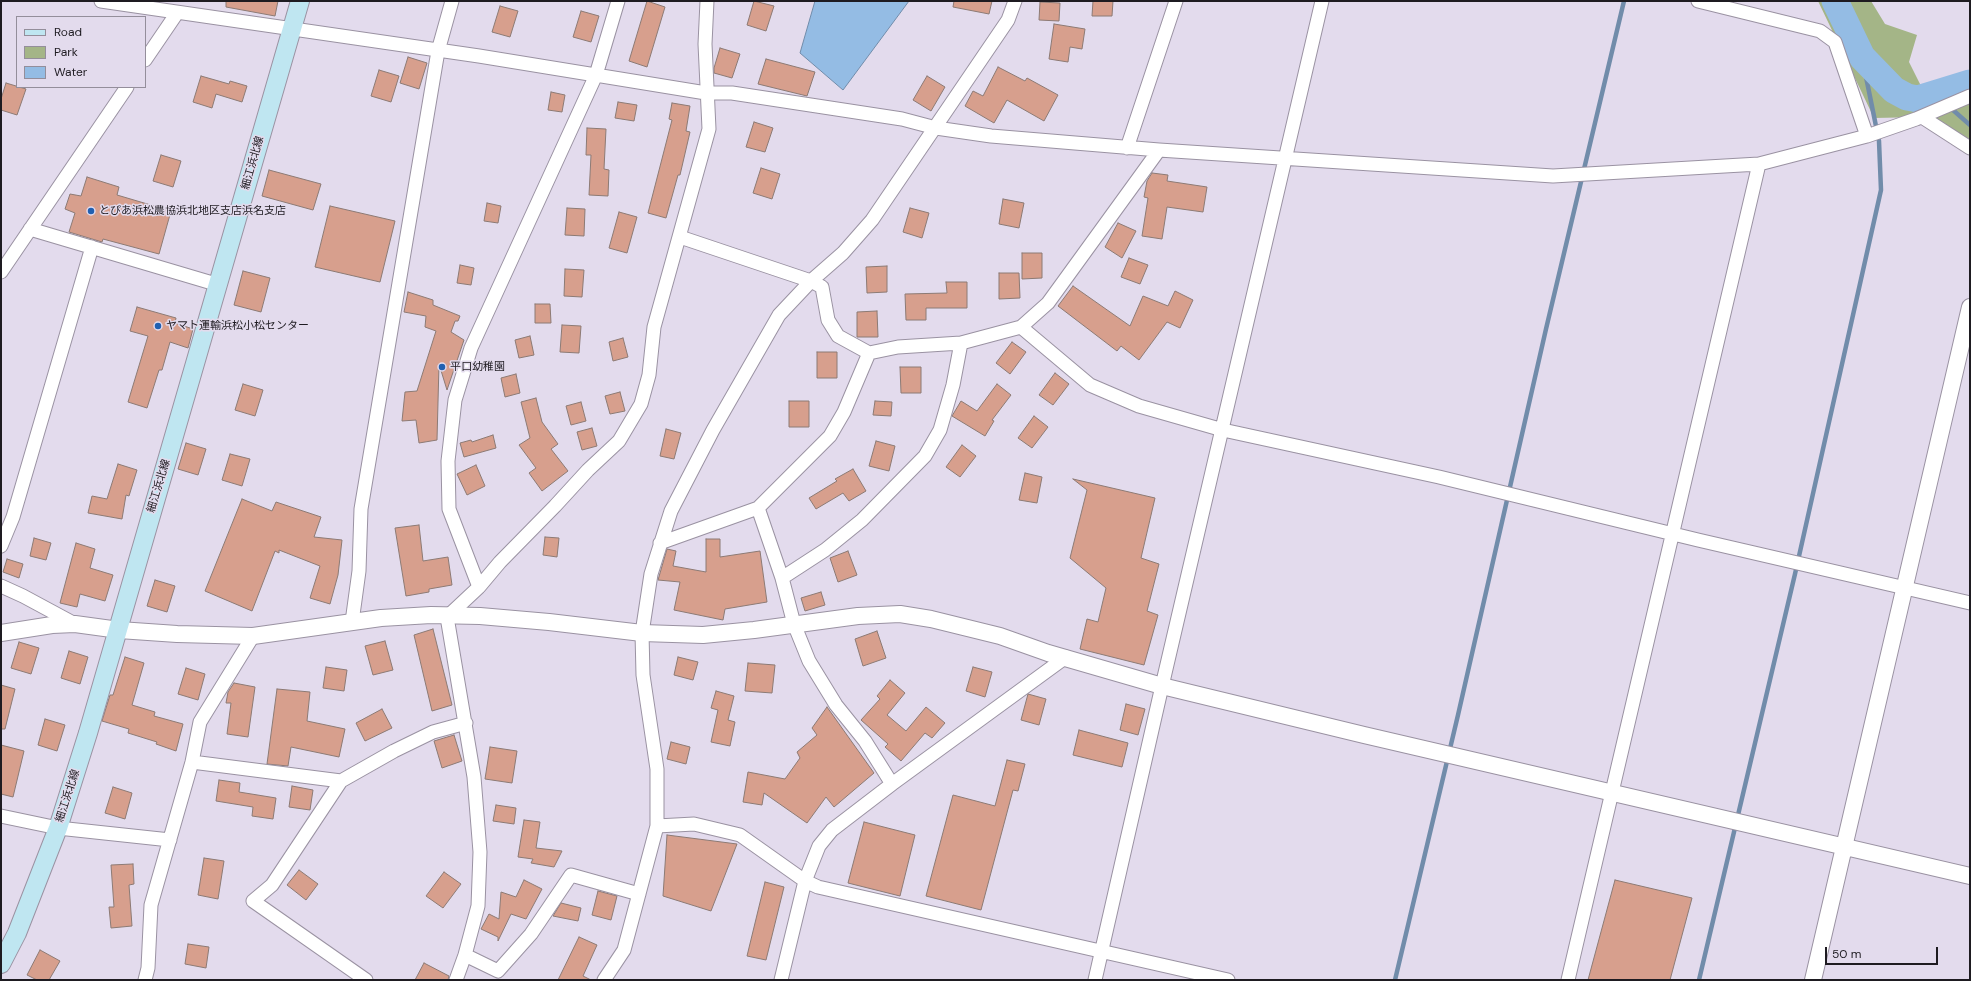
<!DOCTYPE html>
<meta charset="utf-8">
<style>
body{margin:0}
#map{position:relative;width:1971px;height:981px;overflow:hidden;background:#e3dbed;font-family:"DM Sans",sans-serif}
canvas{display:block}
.frame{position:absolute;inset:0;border:2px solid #1e1b21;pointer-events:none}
.legend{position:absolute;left:16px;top:16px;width:130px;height:72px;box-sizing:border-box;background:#e3dbed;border:1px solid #948e9b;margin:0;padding:5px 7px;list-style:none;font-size:12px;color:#1e1b21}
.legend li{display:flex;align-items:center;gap:8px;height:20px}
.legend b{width:20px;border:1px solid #948e9b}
.scale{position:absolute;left:1825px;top:947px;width:113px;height:18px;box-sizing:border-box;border:2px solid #1e1b21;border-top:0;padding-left:5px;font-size:12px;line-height:14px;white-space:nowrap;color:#1e1b21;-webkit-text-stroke:3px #e3dbed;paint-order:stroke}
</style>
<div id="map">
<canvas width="1971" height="981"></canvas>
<div class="frame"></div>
<ul class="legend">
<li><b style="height:5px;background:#bfe6f1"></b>Road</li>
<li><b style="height:11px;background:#a4b587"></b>Park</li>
<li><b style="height:11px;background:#94bce4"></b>Water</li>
</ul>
<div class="scale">50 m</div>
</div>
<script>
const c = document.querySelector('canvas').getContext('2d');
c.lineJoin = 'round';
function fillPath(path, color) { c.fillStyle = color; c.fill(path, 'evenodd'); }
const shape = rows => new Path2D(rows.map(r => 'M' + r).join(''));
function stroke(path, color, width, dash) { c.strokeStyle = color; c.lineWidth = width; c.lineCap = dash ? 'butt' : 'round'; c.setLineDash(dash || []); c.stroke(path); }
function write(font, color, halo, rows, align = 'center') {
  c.font = font + ' "DM Sans","Noto Sans JP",sans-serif'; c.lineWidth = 3; c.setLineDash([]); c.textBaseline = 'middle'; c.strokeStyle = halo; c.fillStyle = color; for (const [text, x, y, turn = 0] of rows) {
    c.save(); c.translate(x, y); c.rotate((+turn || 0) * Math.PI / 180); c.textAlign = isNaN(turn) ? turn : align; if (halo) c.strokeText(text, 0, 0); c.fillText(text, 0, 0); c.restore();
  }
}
fillPath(shape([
 [1818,1,1871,1,1885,24,1917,35,1909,62,1923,90,1970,89,1970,145,1922,117,1874,118]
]), '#a4b587');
const water = shape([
 [815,1,909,1,843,90,800,53,815,1]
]);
fillPath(water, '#94bce4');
stroke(water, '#718caa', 1);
stroke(shape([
 [1936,95,1970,125],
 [1395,980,1458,715,1546,329,1624,1],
 [1699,980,1795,574,1881,190,1879,141,1862,57]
]), '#718caa', 4.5);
stroke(shape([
 [1835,1,1862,57,1894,90,1907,97,1918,99,1970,83]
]), '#94bce4', 27);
const building = shape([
 [226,1,278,1,275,16,226,7,226,1],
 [647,1,665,7,647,67,629,61,647,1],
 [754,1,774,6,766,31,747,25,754,1],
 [954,1,992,1,989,14,953,7,954,1],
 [1093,1,1113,1,1112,16,1092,16,1093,1],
 [1040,2,1060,3,1059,21,1039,20,1040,2],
 [500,6,518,11,510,37,492,32,500,6],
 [581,11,599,16,591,42,573,37,581,11],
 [1054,24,1085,29,1082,49,1070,47,1068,62,1049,59,1054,24],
 [720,48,740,54,732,78,714,73,714,68,720,48],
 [408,57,427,63,419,89,400,83,408,57],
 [766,59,815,72,807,96,758,84,766,59],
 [998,67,1025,81,1027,78,1058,95,1044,121,1007,100,994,123,965,106,973,91,983,96,998,67],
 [379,70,399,76,391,102,371,96,379,70],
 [201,76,229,84,230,81,247,86,242,102,216,94,212,108,193,102,201,76],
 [927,76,945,87,931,111,913,100,927,76],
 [6,83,26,89,17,115,1,110,1,99,6,83],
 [551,92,565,95,562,112,548,110,551,92],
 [618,102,637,105,634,121,615,118,618,102],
 [672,103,690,106,686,131,690,132,680,175,678,175,666,218,648,213,672,120,669,119,672,103],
 [754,122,773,128,765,152,746,147,754,122],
 [587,128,606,129,604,169,609,170,608,196,589,195,591,155,586,155,587,128],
 [161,155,181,161,173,187,153,181,161,155],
 [761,168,780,174,772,199,753,193,761,168],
 [269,170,321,184,313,210,262,196,269,170],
 [1152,173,1168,175,1167,181,1207,187,1203,212,1167,207,1162,239,1142,236,1148,198,1144,197,1147,181,1152,173],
 [87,177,119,187,117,195,171,211,159,254,103,239,102,242,69,232,75,213,65,209,70,194,81,196,87,177],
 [1003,199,1024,203,1019,228,999,224,1003,199],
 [487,203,501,206,498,223,484,221,487,203],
 [330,206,395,221,380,282,315,267,330,206],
 [567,208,585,209,584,236,565,235,567,208],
 [910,208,929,213,922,238,903,232,910,208],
 [619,212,637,217,627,253,609,248,619,212],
 [1118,223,1136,231,1122,258,1105,247,1118,223],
 [1022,253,1042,253,1042,278,1022,279,1022,253],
 [1129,258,1148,265,1140,284,1121,277,1129,258],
 [460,265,474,268,471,285,457,283,460,265],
 [887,266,887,292,867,293,866,267,887,266],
 [565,269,584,270,582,297,564,296,565,269],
 [243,271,270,278,261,312,234,305,243,271],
 [999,273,1019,273,1020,298,999,299,999,273],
 [946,282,967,282,967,308,926,308,926,320,906,320,905,294,947,293,946,282],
 [1073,286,1130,326,1143,296,1168,306,1175,291,1193,300,1180,328,1167,322,1139,360,1121,346,1117,351,1058,306,1073,286],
 [408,292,433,300,433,305,460,316,458,321,455,321,451,332,464,340,447,390,439,364,437,440,419,443,416,420,402,421,405,392,417,391,436,331,425,327,426,316,404,312,408,292],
 [535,304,550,304,551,323,535,323,535,304],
 [137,307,176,318,175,323,193,329,188,348,170,342,162,370,159,370,147,408,128,402,148,336,130,331,137,307],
 [877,311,878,337,857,337,857,312,877,311],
 [562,325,581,326,579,353,560,352,562,325],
 [530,336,534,355,519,358,515,340,530,336],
 [623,338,628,357,613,361,609,342,623,338],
 [1012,342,1026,352,1010,374,996,363,1012,342],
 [817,352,837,352,837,378,817,378,817,352],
 [900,367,921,367,921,393,901,393,900,367],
 [1055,373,1069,384,1053,405,1039,395,1055,373],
 [516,374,520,393,505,397,501,378,516,374],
 [243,384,263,390,255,416,235,410,243,384],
 [997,384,1011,395,992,420,994,421,985,436,952,416,961,401,977,411,997,384],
 [620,392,625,411,610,414,605,396,620,392],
 [536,398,542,422,558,444,551,449,568,471,542,491,529,473,536,468,519,445,530,438,521,402,536,398],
 [789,401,809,401,809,427,789,427,789,401],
 [875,401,892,402,891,416,873,415,875,401],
 [581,402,586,421,571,425,566,406,581,402],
 [1034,416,1048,427,1032,448,1018,438,1034,416],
 [592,428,597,446,582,450,577,432,592,428],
 [666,429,681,433,674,459,660,456,666,429],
 [493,435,496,448,464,457,460,443,471,440,472,442,493,435],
 [876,441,895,446,889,471,869,466,876,441],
 [186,443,206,449,198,475,178,469,186,443],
 [962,445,976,456,960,477,946,467,962,445],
 [230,454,250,459,242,486,222,480,230,454],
 [118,464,137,470,129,496,126,495,122,519,88,513,92,496,107,499,118,464],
 [476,465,485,486,467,495,457,474,476,465],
 [853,469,866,491,849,501,843,493,816,509,809,498,837,481,835,479,853,469],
 [1025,473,1042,477,1037,503,1019,500,1025,473],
 [1073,479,1155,498,1141,558,1159,564,1147,611,1158,615,1144,665,1080,649,1087,619,1098,622,1106,588,1070,558,1087,490,1073,479],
 [242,499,272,511,276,502,321,517,314,537,342,540,338,575,330,604,310,598,320,566,279,550,279,553,275,551,252,611,205,591,242,499],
 [419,525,423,561,448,557,452,585,429,589,429,592,406,596,395,528,419,525],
 [545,537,559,538,557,557,543,555,545,537],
 [34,538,51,543,46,560,30,556,34,538],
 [706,539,720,539,720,557,760,551,767,602,725,609,723,620,674,610,680,582,658,580,667,549,676,551,673,566,706,572,706,539],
 [76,543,95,549,90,568,113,575,105,601,80,594,77,607,60,603,76,543],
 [848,551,857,575,838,582,830,558,848,551],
 [7,559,23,564,19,578,3,572,7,559],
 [155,580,175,586,167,612,147,606,155,580],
 [821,592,825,605,805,611,801,598,821,592],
 [433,629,452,705,432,711,414,635,433,629],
 [877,631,886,658,863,666,855,639,877,631],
 [385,641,393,670,373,675,365,646,385,641],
 [19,642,39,648,31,674,11,668,19,642],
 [69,651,88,657,80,684,61,678,69,651],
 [125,657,144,663,132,705,155,712,154,716,183,724,176,751,156,744,157,742,128,733,129,729,102,721,110,695,113,695,125,657],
 [678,657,698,662,693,680,674,675,678,657],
 [748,663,775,665,772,693,745,691,748,663],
 [326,667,347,670,344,691,323,688,326,667],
 [973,667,992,672,985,697,966,691,973,667],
 [186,668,205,674,198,700,178,694,186,668],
 [890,680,905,693,887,715,906,731,926,707,945,723,932,738,925,733,901,761,885,747,888,744,861,720,880,699,877,696,890,680],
 [234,683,255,687,248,737,227,734,231,703,226,703,228,692,234,683],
 [1,685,15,689,5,729,1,729,1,685],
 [277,689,310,692,307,721,345,729,339,757,291,747,288,766,267,764,277,689],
 [716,691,734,696,728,720,735,722,730,746,711,742,718,710,711,708,716,691],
 [1028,694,1046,699,1039,725,1021,720,1028,694],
 [1126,704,1145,709,1138,735,1120,730,1126,704],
 [827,707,874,773,834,807,826,797,807,823,764,793,762,805,743,802,748,772,785,779,800,758,797,752,817,735,812,728,827,707],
 [382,709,392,728,365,741,356,723,382,709],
 [45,719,65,725,57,751,38,745,45,719],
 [1079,730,1128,743,1122,767,1073,755,1079,730],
 [454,735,462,761,442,768,434,741,454,735],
 [671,742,690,747,686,764,667,759,671,742],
 [1,745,24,751,13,797,1,794,1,745],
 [490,747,517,751,512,783,485,779,490,747],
 [1007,760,1025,764,1018,791,1013,790,981,910,926,896,953,795,995,806,1007,760],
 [219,780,240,783,239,792,276,798,273,819,252,816,253,807,216,801,219,780],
 [292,786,313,790,310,810,289,807,292,786],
 [113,787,132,793,125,819,105,813,113,787],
 [496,805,516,808,514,824,493,821,496,805],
 [524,820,540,822,536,848,562,851,554,867,531,863,533,859,518,857,524,820],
 [864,822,915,835,900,896,848,883,864,822],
 [667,835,737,844,711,911,663,896,667,835],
 [204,858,224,861,218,899,198,895,204,858],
 [133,864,134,884,129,885,132,926,111,928,109,907,114,907,111,865,133,864],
 [299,870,318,884,306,900,287,885,299,870],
 [444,872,461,884,443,908,426,896,444,872],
 [524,880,542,889,526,919,511,914,498,941,498,937,481,929,489,914,499,919,501,892,516,897,524,880],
 [1615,880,1692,898,1670,980,1588,980,1615,880],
 [765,882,784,887,766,960,747,956,765,882],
 [598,891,617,896,611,920,592,915,598,891],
 [561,903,581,908,578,921,553,916,561,903],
 [579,937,597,945,583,976,591,980,558,980,579,937],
 [188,944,209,947,206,968,185,964,188,944],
 [40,950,60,961,49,980,37,980,27,975,40,950],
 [424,963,449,976,448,980,415,980,424,963]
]);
fillPath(building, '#d79f8d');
stroke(building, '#8c7a74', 1);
const minor = shape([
 [101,1,479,56,706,93,732,93,902,119,936,128,991,136,1159,150,1553,176,1759,164,1867,136,1916,119,1970,96],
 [1698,1,1820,31,1835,42,1867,136],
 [145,60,177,13],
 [1922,117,1970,148],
 [1127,148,1176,1],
 [30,229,219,285],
 [680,237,811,281,822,287,828,320,838,336,869,353,898,347,961,343,1021,327,1048,303,1159,150],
 [1,272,127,87],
 [1021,327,1090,385,1139,406,1223,430,1439,477,1698,540,1970,603],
 [758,508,782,578,794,624,809,661,836,705,865,741,892,784],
 [660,543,758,508,830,436,844,412,869,353],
 [1,546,13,517,92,247],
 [782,578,825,550,862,520,925,456,940,430,953,385,961,343],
 [1,586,23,596,75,624],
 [479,587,449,509,448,461,455,400,471,348,596,75,618,1],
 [352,622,359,571,361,509,438,51,452,1],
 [192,762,341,781],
 [1,816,58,828,170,840],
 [657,826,694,824,740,835,805,881,818,887,1228,980],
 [465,955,498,971,531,934,571,875,639,894],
 [145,980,148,968,151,905,192,762,200,722,253,636],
 [366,980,253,901,272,885,341,781,394,751,433,732,466,723],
 [456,980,465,955,478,906,480,852,474,777,447,617,479,587,500,562,555,506,588,470,619,441,641,404,649,375,654,327,709,129,705,44,707,1],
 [604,980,624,950,657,826,657,769,643,675,642,633,651,574,671,511,713,430,779,315,811,281,843,253,872,220,1008,20,1015,1],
 [781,980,805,881,819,846,832,830,892,784,1066,657],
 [1095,980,1162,686,1322,1],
 [1568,980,1759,164]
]);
const tertiary = shape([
 [1,633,52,625,75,624,119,630,177,634,253,636,381,618,431,615,480,616,549,622,642,633,703,635,754,630,858,616,900,614,931,619,1000,636,1048,653,1162,686,1364,735,1970,876],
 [1813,980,1970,307]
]);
const secondary = shape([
 [1,964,17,933,58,828,88,733,300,1]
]);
stroke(minor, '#9a92a2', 15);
stroke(tertiary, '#9a92a2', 18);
stroke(secondary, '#9a92a2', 20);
stroke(minor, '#fff', 13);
stroke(tertiary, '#fff', 16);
stroke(secondary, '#bfe6f1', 18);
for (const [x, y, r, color] of [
 [91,211,4,"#2160b1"],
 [158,326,4,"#2160b1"],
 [442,367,4,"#2160b1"]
]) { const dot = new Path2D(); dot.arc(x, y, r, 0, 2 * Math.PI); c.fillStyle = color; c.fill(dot); stroke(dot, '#e3dbed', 1.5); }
write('11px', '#1e1b21', '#e3dbed', [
 ["細江浜北線",253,163,-74],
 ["細江浜北線",159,486,-73],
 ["細江浜北線",68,796,-72]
]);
write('11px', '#1e1b21', '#e3dbed', [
 ["とぴあ浜松農協浜北地区支店浜名支店",99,211],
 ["ヤマト運輸浜松小松センター",166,326],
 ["平口幼稚園",450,367]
], 'left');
</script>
